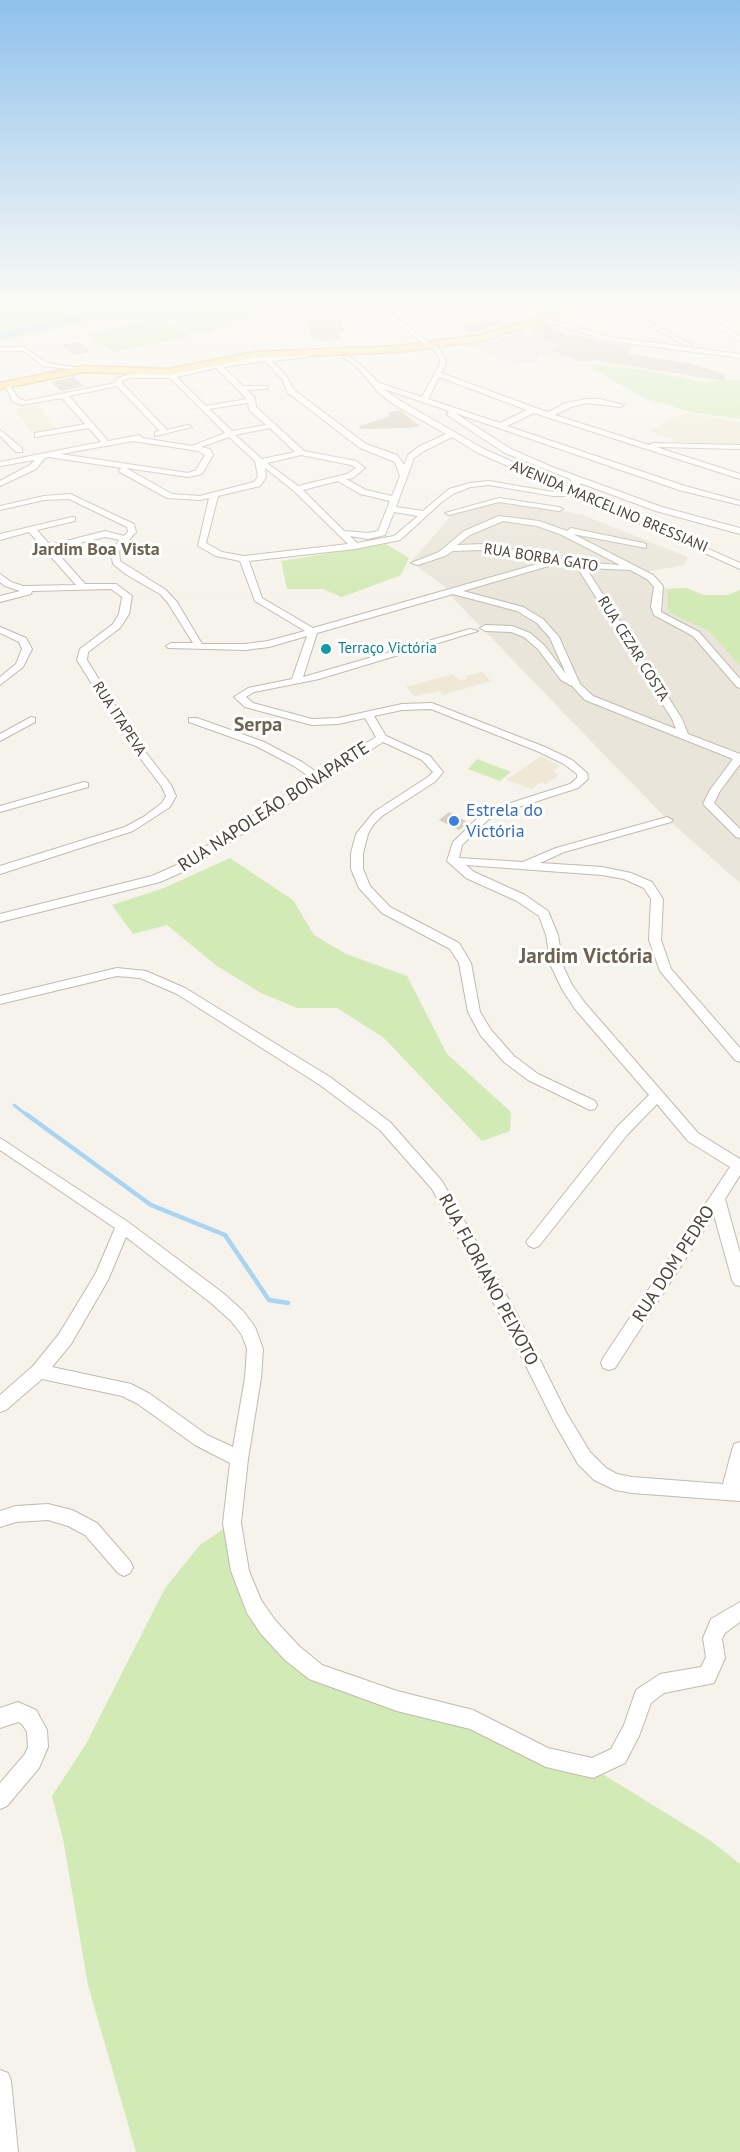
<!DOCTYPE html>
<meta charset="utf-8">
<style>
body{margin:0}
canvas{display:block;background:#f6f3ec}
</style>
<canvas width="740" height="2152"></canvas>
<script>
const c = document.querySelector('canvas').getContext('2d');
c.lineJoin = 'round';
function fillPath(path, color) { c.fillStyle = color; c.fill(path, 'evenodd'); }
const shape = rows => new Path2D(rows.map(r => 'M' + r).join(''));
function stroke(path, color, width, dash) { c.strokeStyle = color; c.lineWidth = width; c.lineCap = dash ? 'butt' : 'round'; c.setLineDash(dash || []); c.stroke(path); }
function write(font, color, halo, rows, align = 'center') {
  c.font = font + ' "PT Sans",sans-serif'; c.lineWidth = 6; c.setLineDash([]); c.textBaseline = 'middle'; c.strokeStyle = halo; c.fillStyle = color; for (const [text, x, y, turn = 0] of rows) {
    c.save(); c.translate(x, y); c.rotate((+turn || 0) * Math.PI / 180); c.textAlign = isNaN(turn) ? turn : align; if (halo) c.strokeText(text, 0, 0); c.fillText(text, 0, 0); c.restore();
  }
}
fillPath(shape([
 [496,501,518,502,583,515,688,557,684,565,646,572,667,589,686,588,704,595,728,595,740,590,740,883,664,816,615,766,450,595,452,592,411,562,452,514]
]), '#eae5da');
fillPath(shape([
 [38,405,55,429,31,433,15,409],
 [685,413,740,422,740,445,680,442,648,431],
 [482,672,491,681,443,695,440,691,414,696,406,687,453,674,460,681,467,679,465,676],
 [541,756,560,766,553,771,559,775,546,784,541,782,531,789,506,780]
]), '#efe8d6');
fillPath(shape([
 [0,301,289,301,235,319,210,333,192,331,173,318,163,316,91,321,0,342],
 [478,301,587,301,555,313,533,313,544,309,538,307,495,307],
 [162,318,190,336,114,352,88,334],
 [597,365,647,370,700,382,740,380,740,419,691,412,644,398,588,366],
 [386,544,409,558,401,575,342,597,323,589,287,589,281,561],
 [686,588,704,595,728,595,740,590,740,666,709,631,668,612,667,589],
 [477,759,511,772,500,781,468,769],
 [230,858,293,900,314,935,346,954,407,976,447,1054,511,1112,510,1131,482,1141,384,1038,337,1008,297,1008,261,993,217,966,167,925,133,934,112,905,164,888],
 [232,1523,254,1606,316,1671,593,1768,711,1841,740,1864,740,2152,136,2152,88,1985,63,1839,52,1796,86,1744,165,1588,200,1545]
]), '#d2eab5');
fillPath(shape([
 [522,331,528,337,535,335,563,347,553,352,568,358,556,359,539,354,538,362,511,363,465,344,498,340]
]), '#e5e3e0');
stroke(shape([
 [14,1105,28,1116]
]), '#a9d4f2', 3);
stroke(shape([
 [26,1114,151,1205,225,1235,269,1300,288,1303]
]), '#a9d4f2', 4.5);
fillPath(shape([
 [211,301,265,301,260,304,199,308,148,317,84,319,0,339,0,333,84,313,148,311,211,301]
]), '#a9d4f2');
fillPath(shape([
 [340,319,345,333,339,333,341,340,320,341,320,339,313,339,306,320],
 [498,319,499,324,472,334,460,327],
 [545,323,570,337,577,335,608,343,632,346,629,354,687,363,726,374,724,381,592,360,592,362,573,361,574,359,553,351,562,347,531,333,534,327],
 [79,342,91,351,76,355,61,345],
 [73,377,84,386,61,391,51,382],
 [400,410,420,426,407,428,360,429,359,426,391,416,387,413],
 [449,812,469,823,459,830,439,820]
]), '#d8cfc1');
const minor = shape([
 [367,301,374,301,432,345,427,346,367,301],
 [626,301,633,301,627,306,631,312,692,345,687,346,627,314,621,306,626,301],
 [705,301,714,301,699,308,700,312,740,336,740,341,695,314,694,306,705,301],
 [549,319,610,337,740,354,740,358,609,341,547,322,549,319],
 [435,345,445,357,446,364,441,373,536,408,548,412,566,403,587,399,600,399,624,405,620,407,587,403,571,407,555,415,649,445,653,443,740,445,740,449,656,447,740,474,740,479,534,413,507,426,685,486,740,501,740,505,679,490,455,413,511,449,552,467,662,507,740,528,740,534,656,511,580,483,584,493,740,563,740,569,579,496,553,496,489,485,471,487,455,493,443,501,400,540,355,549,249,561,262,598,313,628,548,561,484,550,453,551,445,556,418,565,411,563,439,552,464,531,499,516,539,521,567,531,571,528,643,543,646,544,646,548,573,534,653,575,663,586,661,612,699,632,740,679,740,688,737,687,693,636,654,615,651,607,654,587,647,579,630,570,586,568,682,719,688,734,740,754,740,764,720,791,714,803,740,829,740,838,736,837,703,804,710,790,733,759,585,700,572,686,561,680,538,649,524,637,511,632,485,631,480,628,485,625,512,626,530,633,544,645,566,674,550,638,537,623,517,611,453,594,317,633,303,677,470,629,478,631,319,679,254,692,246,697,253,703,312,719,338,718,402,704,432,703,545,747,572,760,587,773,588,779,578,788,503,812,489,819,462,845,459,858,523,862,556,848,667,817,673,820,671,822,564,852,540,863,602,867,631,873,652,882,663,899,661,940,671,969,740,1048,740,1062,735,1060,660,971,649,940,651,899,644,888,624,879,602,875,466,865,474,872,525,895,548,911,558,935,563,966,572,985,585,1003,698,1133,740,1159,740,1175,725,1199,740,1253,740,1286,735,1285,732,1280,714,1215,615,1368,609,1370,603,1368,601,1363,603,1358,730,1167,688,1141,657,1104,627,1135,539,1246,534,1248,529,1246,526,1242,617,1127,649,1095,575,1009,562,989,551,966,546,935,539,916,517,901,466,878,447,861,453,842,481,815,495,808,570,784,577,778,577,774,564,764,537,751,431,709,402,710,374,716,386,736,430,756,443,772,436,781,382,816,373,825,368,834,363,853,363,869,370,886,390,907,459,943,471,963,480,1012,491,1030,514,1056,538,1074,595,1101,597,1105,595,1109,590,1110,528,1080,504,1062,481,1036,468,1012,459,963,450,949,382,913,359,888,351,869,351,853,356,834,374,812,428,777,433,772,422,760,383,742,187,870,160,882,0,922,0,914,152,876,179,864,311,778,294,766,256,746,189,722,189,718,197,718,264,742,302,762,318,773,376,737,365,718,338,724,312,725,245,707,234,697,248,688,292,679,307,636,269,647,245,650,168,648,166,646,171,643,193,643,168,603,160,594,127,575,113,564,111,551,120,540,105,537,54,549,85,584,116,584,132,596,129,614,120,628,88,652,87,660,137,741,171,785,176,796,170,807,133,831,0,874,0,866,125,827,145,816,162,803,166,796,162,787,128,742,77,660,80,649,113,624,119,614,122,597,111,589,32,591,31,594,0,602,0,596,20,591,5,586,0,582,0,574,11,582,23,586,76,585,29,532,0,540,0,534,72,517,75,517,75,521,37,530,50,545,105,531,124,536,128,532,127,527,69,499,44,500,0,510,0,506,44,496,70,494,134,524,136,532,119,551,120,561,166,590,177,602,202,644,245,644,268,641,305,631,255,601,240,561,216,556,198,546,209,498,200,500,167,498,120,472,119,470,122,468,48,457,45,458,36,469,0,486,0,481,30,465,35,460,0,466,0,462,101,442,89,428,35,437,35,433,85,424,62,398,22,405,13,402,4,383,8,383,19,399,25,401,115,383,117,378,131,374,172,374,239,359,306,354,308,357,272,361,287,377,294,390,366,444,397,455,404,465,408,455,418,447,446,434,393,404,378,392,356,366,343,357,348,356,360,364,379,383,422,397,440,364,439,357,432,347,435,345],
 [265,361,282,379,288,393,360,448,395,462,400,476,392,496,366,490,346,479,353,478,365,468,356,461,304,451,256,407,255,398,247,390,266,389,268,388,268,386,243,386,223,367,265,361],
 [216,368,247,399,206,406,177,377,216,368],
 [439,377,527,410,500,423,428,399,439,377],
 [131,378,170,378,225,433,192,446,142,438,139,435,108,441,69,396,117,386,160,431,155,432,155,436,192,427,188,425,167,430,123,384,122,380,131,378],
 [384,389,449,411,447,415,505,453,570,479,574,489,484,449,399,400,384,389],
 [248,403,249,410,266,425,232,431,209,409,248,403],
 [270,428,295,452,262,459,235,435,270,428],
 [229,437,255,461,258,477,254,482,200,496,172,494,126,468,188,477,202,474,213,455,210,449,201,447,229,437],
 [452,437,478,453,568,492,553,492,489,481,470,483,449,489,423,511,396,507,414,458,424,451,452,437],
 [133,441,198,451,205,455,196,470,188,473,61,454,133,441],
 [301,455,351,465,356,468,347,474,298,486,267,463,301,455],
 [265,468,294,491,348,544,244,556,222,552,206,543,218,496,260,486,266,477,265,468],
 [338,481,360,494,390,501,378,531,368,533,344,531,303,490,338,481],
 [394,512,418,516,394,536,357,543,350,536,368,539,385,535,394,512],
 [503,521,537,526,562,535,620,565,580,562,484,544,457,545,470,535,503,521],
 [559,563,577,567,672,719,676,729,593,696,580,684,559,637,543,619,523,607,463,591,559,563],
 [0,347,23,347,47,363,87,369,84,371,43,366,24,351,0,351,0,347],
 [0,430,22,448,22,452,16,452,0,436,0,430],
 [499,498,559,507,563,509,559,511,499,502,449,515,445,513,499,498],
 [0,627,26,638,32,649,23,667,0,685,0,677,16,664,22,649,19,642,0,633,0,627],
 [31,717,35,718,35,722,0,741,0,734,31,717],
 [84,782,88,783,88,787,0,812,0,806,84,782],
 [117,968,146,971,185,988,330,1077,390,1122,442,1181,517,1314,567,1414,590,1452,606,1468,617,1474,632,1477,723,1484,732,1450,734,1444,740,1442,740,1501,632,1493,615,1490,594,1480,578,1464,555,1424,505,1324,432,1189,380,1130,320,1085,177,994,140,978,117,976,0,1004,0,996,117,968],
 [0,1138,128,1222,223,1293,243,1311,255,1327,263,1349,261,1378,248,1459,241,1523,249,1571,261,1600,275,1620,299,1646,322,1665,397,1691,473,1710,548,1748,592,1758,611,1749,624,1725,636,1690,660,1674,701,1667,706,1657,703,1638,711,1619,740,1602,740,1622,725,1633,722,1639,725,1658,714,1683,664,1693,651,1703,639,1736,625,1763,593,1778,546,1767,470,1729,397,1711,309,1679,285,1660,261,1634,247,1613,231,1571,223,1523,230,1463,195,1445,138,1404,122,1396,42,1379,6,1410,0,1412,0,1395,33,1366,59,1334,96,1273,115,1228,0,1150,0,1138],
 [126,1237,211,1303,231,1321,242,1335,247,1349,245,1378,233,1447,207,1435,150,1394,131,1384,52,1367,71,1344,108,1280,126,1237],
 [48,1504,72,1510,97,1523,130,1561,133,1567,130,1573,124,1576,118,1573,85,1535,68,1526,48,1520,16,1522,0,1527,0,1511,16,1506,48,1504],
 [18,1702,36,1710,47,1730,48,1747,39,1768,7,1806,0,1809,0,1783,25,1754,28,1747,27,1732,22,1724,18,1722,0,1728,0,1708,18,1702],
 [0,2070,8,2073,11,2081,18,2152,0,2152,0,2070]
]);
const major = shape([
 [591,301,605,301,482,341,398,352,255,358,169,375,84,372,0,389,0,383,84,366,169,369,255,352,398,346,481,335,591,301]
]);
stroke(minor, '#c2bbae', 2);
stroke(major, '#e6c16a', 3);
fillPath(minor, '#fff');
fillPath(major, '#ffe39c');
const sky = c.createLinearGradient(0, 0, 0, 603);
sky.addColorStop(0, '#8fc1ec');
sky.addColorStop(0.5, '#fbfaf6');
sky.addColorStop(1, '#fbfaf600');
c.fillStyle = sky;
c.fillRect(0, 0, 740, 603);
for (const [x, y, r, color] of [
 [326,649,6,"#0f9aa8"],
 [454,821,6,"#3f7fe0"]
]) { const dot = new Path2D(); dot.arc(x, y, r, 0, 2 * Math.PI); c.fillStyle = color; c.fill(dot); stroke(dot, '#fff', 2); }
write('15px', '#4b4439', '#fff', [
 ["AVENIDA MARCELINO BRESSIANI",609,507,23],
 ["RUA BORBA GATO",541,558,9],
 ["RUA CEZAR COSTA",633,649,58],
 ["RUA ITAPEVA",119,719,57]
]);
write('15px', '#0d838f', '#fff', [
 ["Terraço Victória",338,649]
], 'left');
write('bold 18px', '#6e6250', '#fff', [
 ["Jardim Boa Vista",96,550]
]);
write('18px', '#4b4439', '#fff', [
 ["RUA NAPOLEÃO BONAPARTE",274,807,-33],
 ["RUA DOM PEDRO",674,1264,-57],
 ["RUA FLORIANO PEIXOTO",488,1280,62]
]);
write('18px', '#366cbe', '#fff', [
 ["Estrela do",466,811],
 ["Victória",466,832]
], 'left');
write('bold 20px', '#6e6250', '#fff', [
 ["Serpa",258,725]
]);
write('bold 21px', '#6e6250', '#fff', [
 ["Jardim Victória",586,957]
]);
</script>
